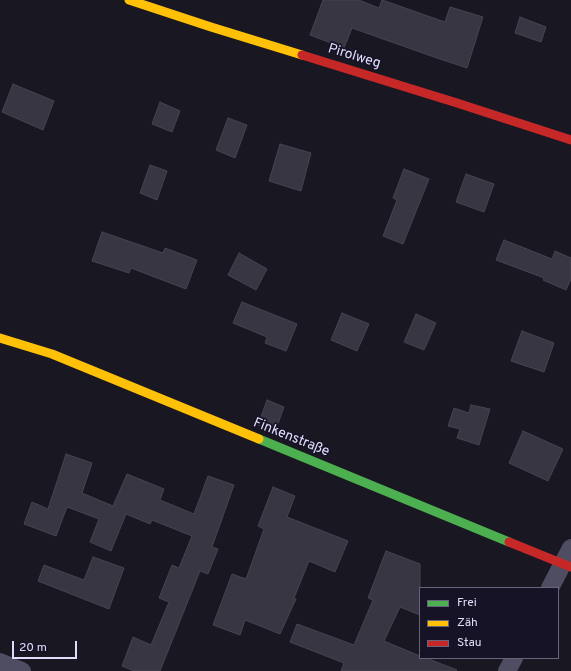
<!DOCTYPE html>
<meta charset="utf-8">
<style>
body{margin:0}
#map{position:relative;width:571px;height:671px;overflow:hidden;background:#191722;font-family:Overpass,sans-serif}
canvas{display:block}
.legend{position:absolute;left:419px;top:587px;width:140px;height:72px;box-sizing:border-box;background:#161326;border:1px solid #67647b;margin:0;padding:5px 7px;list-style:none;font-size:12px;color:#e0ddfa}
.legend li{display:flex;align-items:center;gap:8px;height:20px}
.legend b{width:20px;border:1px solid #67647b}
.scale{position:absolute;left:12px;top:641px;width:65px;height:18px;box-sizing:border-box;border:2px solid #e0ddfa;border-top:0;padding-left:5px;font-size:12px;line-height:14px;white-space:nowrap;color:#e0ddfa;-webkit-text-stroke:3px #161326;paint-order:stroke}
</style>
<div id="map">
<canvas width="571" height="671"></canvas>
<ul class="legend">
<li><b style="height:5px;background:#4caf50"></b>Frei</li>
<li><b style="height:5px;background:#ffc107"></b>Zäh</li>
<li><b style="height:5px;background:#c62828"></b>Stau</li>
</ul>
<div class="scale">20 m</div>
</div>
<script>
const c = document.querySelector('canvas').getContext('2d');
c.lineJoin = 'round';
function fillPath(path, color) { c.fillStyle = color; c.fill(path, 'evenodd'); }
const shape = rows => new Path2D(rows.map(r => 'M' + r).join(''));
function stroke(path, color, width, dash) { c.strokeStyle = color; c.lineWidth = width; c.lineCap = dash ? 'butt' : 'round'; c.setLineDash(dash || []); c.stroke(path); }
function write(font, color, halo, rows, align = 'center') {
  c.font = font + ' Overpass,sans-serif'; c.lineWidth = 3.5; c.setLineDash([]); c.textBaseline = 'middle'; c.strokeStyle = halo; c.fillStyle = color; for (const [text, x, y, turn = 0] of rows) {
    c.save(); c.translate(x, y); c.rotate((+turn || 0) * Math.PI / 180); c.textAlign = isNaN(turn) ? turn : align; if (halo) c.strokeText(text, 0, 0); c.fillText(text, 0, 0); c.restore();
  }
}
const building = shape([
 [323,0,359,0,379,8,382,0,445,22,450,7,483,17,467,68,434,57,352,28,344,48,310,35,323,0],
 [520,17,546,27,541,42,515,33,520,17],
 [13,84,54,101,43,130,2,112,13,84],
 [160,102,180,111,172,132,152,124,160,102],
 [228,118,247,125,235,158,216,150,228,118],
 [280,144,311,153,301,191,269,181,280,144],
 [150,165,167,171,157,200,140,193,150,165],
 [404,169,429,179,403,244,383,236,397,200,393,198,404,169],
 [466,174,494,184,484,212,456,202,466,174],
 [102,232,163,253,165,248,197,260,186,289,131,268,129,273,92,261,102,232],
 [504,240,552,259,555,251,571,258,571,279,566,290,543,280,544,278,496,260,504,240],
 [239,253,267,269,256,290,228,275,239,253],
 [242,302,297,324,286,351,265,343,267,337,233,323,242,302],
 [342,313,369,324,357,351,331,340,342,313],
 [416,314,436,323,424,350,404,342,416,314],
 [522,331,554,343,544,372,511,361,522,331],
 [267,400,284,407,275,432,258,425,267,400],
 [471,405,490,409,479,445,457,438,460,429,448,426,454,408,469,413,471,405],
 [523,431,563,449,548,481,509,463,523,431],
 [66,454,92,463,82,493,113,506,127,474,164,489,160,500,194,514,208,476,234,485,212,547,218,549,208,574,200,571,160,671,134,671,122,666,133,637,151,645,169,602,159,598,172,565,179,568,192,536,152,520,150,524,126,514,111,551,90,542,99,519,67,507,56,536,24,524,32,502,48,509,66,454],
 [273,487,295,496,287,517,348,541,335,572,309,561,294,598,296,599,280,634,245,620,240,635,213,625,232,574,246,579,264,529,258,526,273,487],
 [386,551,420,564,420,615,400,607,384,641,420,656,420,658,426,658,457,670,456,671,341,671,344,663,290,642,297,624,354,645,373,600,368,598,386,551],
 [93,557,124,568,109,609,38,581,44,565,84,580,93,557]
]);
fillPath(building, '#393643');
stroke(building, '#464354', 1);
stroke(shape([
 [550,588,571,548],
 [0,662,22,671],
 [507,671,514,658]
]), '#4f4d61', 18);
stroke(shape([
 [259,439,509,542]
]), '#4caf50', 9);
stroke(shape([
 [129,0,211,27,302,55],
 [0,338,52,354,259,439]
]), '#ffc107', 9);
stroke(shape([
 [302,55,457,103,571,140],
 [509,542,571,567]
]), '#c62828', 9);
write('14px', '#e0ddfa', '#161326', [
 ["Pirolweg",354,57,17],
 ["Finkenstraße",291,438,22]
]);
</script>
